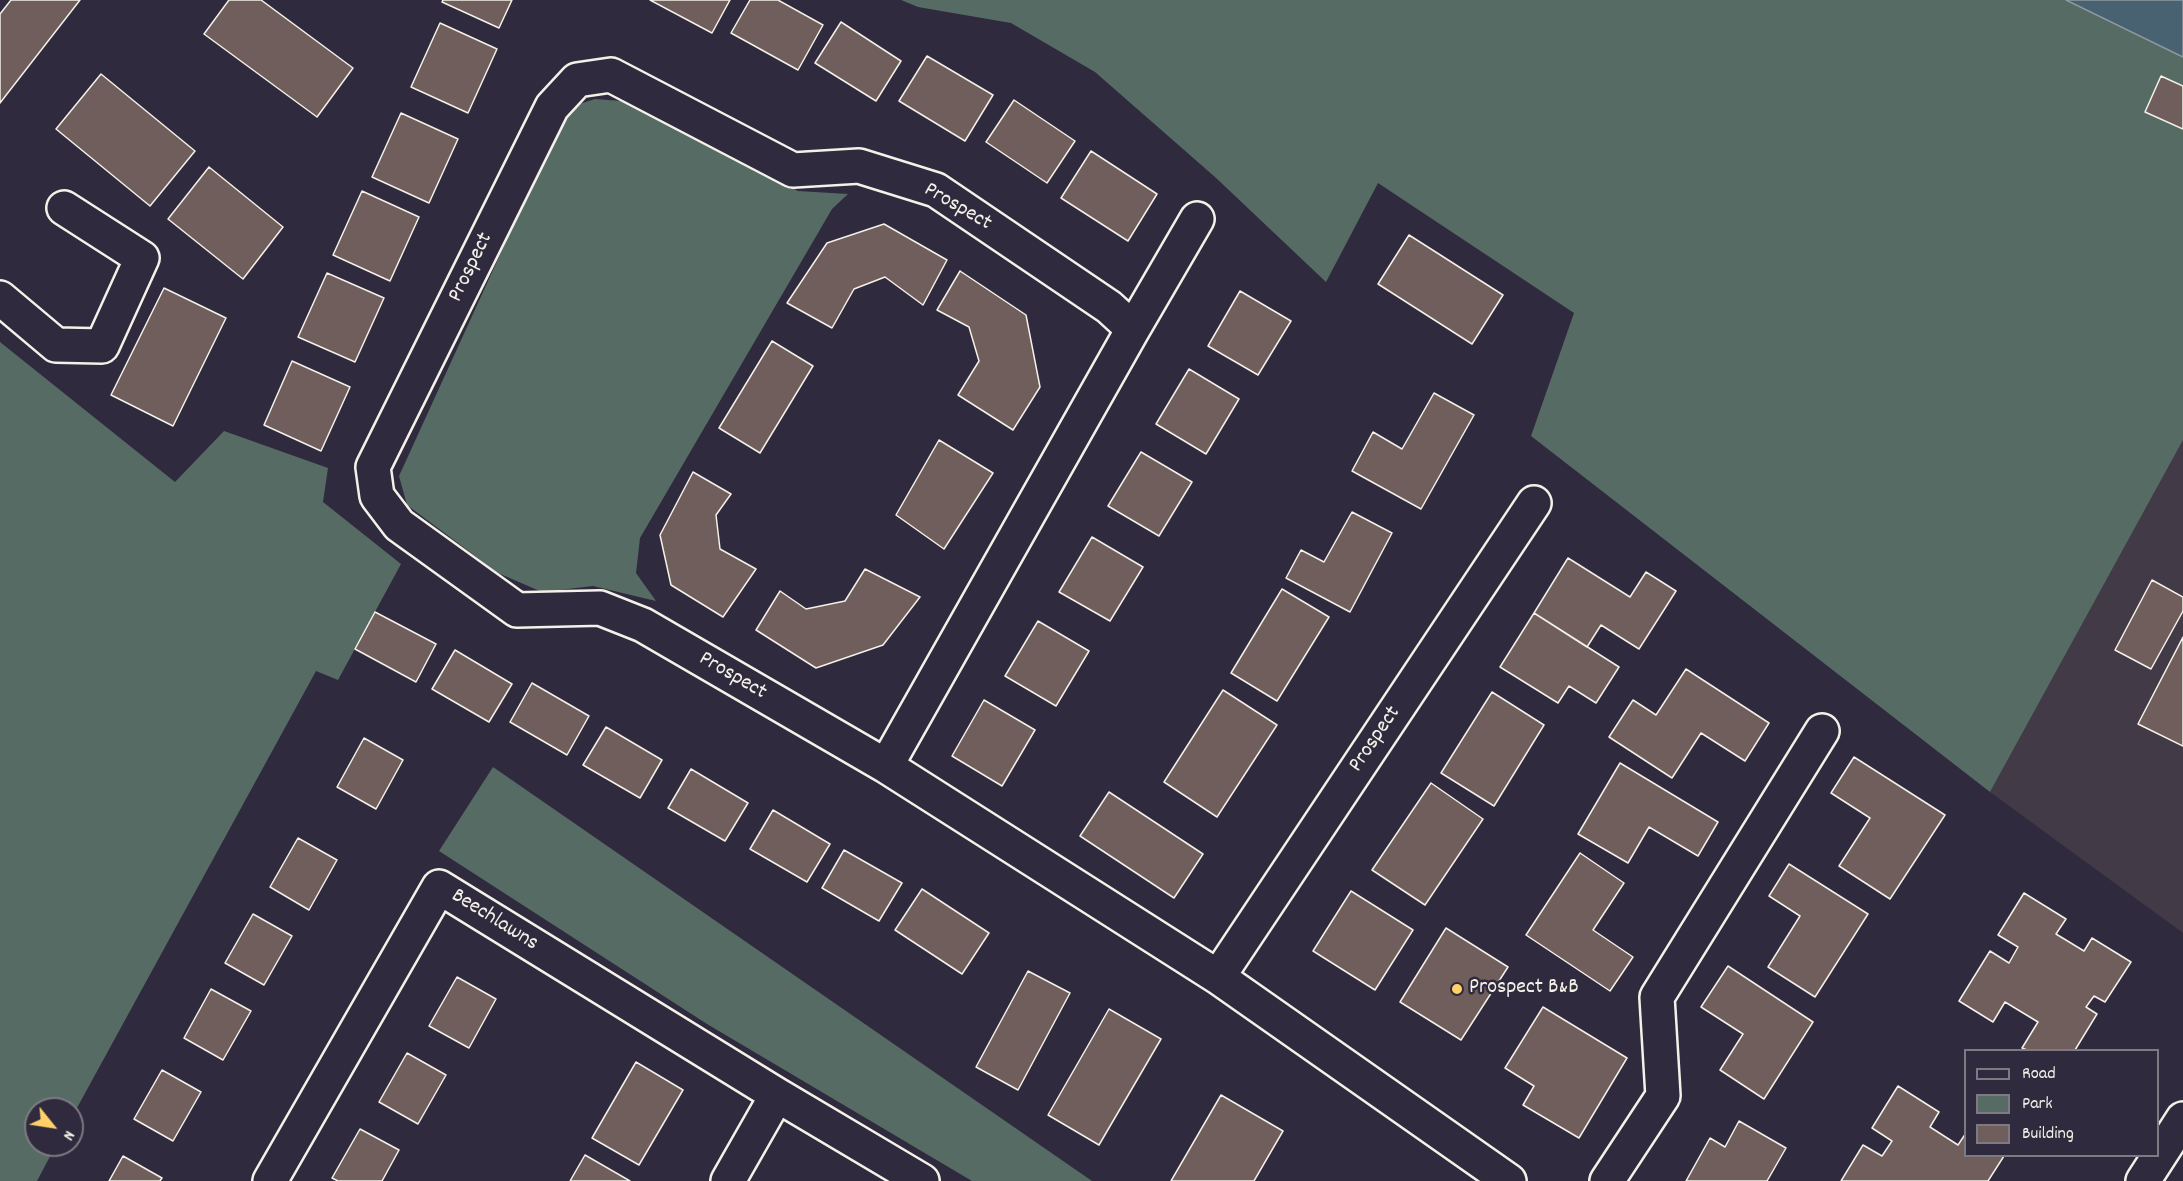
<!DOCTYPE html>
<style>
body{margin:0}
#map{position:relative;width:2183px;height:1181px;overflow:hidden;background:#2f2a3d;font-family:Dekko,sans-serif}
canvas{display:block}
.legend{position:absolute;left:1964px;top:1049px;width:195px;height:108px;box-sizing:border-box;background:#2f2a3d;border:2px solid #7e7a81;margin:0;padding:8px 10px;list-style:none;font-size:18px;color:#f4f1e8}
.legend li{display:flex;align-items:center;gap:12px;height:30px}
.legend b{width:30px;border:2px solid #7e7a81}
.north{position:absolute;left:24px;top:1097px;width:60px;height:60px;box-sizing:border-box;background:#2f2a3d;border:2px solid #7e7a81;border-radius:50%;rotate:120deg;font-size:16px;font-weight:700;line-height:24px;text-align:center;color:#f4f1e8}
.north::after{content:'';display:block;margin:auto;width:21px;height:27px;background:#ffd166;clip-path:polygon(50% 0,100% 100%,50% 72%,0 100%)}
</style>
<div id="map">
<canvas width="2183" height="1181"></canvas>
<ul class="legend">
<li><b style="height:8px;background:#2f2a3d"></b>Road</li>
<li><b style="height:16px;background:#576b65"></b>Park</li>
<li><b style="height:16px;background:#6f5e5c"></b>Building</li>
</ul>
<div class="north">N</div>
</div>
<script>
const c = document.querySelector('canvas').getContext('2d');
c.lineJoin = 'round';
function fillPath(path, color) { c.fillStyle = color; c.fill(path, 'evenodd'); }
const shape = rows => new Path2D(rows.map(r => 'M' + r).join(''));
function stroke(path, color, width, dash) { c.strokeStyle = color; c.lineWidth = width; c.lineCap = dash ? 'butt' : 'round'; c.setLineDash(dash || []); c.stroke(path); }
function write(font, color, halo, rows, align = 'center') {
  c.font = font + ' Dekko,sans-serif'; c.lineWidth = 5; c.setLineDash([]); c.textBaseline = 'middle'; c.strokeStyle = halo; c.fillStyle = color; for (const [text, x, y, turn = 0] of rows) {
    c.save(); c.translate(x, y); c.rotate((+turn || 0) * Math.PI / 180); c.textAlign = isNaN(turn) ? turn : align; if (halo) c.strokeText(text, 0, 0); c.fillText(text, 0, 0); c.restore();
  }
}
fillPath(shape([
 [2183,440,2183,933,1990,792]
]), '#423a46');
fillPath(shape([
 [901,0,2069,0,2183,56,2183,440,1990,792,1531,436,1574,313,1378,183,1326,282,1215,177,1095,72,1011,23,918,7],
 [595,99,622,101,798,191,848,194,832,209,640,538,636,573,656,601,593,586,542,592,498,573,407,505,399,476,567,108],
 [0,342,175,482,224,431,328,468,323,502,401,564,338,680,316,671,72,1117,72,1109,36,1109,36,1145,56,1145,37,1181,0,1181],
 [493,767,1092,1181,972,1181,707,1024,439,851]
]), '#576b65');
const water = shape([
 [2066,0,2183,0,2183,57,2066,0]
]);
fillPath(water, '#496272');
stroke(water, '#8d9ba1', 1.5);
const building = shape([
 [11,0,80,0,0,103,0,14,11,0],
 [229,0,261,0,353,68,317,117,204,34,229,0],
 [443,0,512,0,499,28,442,2,443,0],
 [650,0,730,0,712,33,650,0],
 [750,0,778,0,823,25,798,70,731,33,750,0],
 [841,22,901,61,876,101,815,63,841,22],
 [440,23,497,49,468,113,411,87,440,23],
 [927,56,993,95,965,141,899,101,927,56],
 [101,74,195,151,150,206,56,129,101,74],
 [2161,76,2183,86,2183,129,2145,112,2161,76],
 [1014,100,1075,141,1047,183,986,142,1014,100],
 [401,113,458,139,429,203,372,177,401,113],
 [1091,151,1157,194,1128,241,1061,198,1091,151],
 [209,167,283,227,243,279,168,219,209,167],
 [362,191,419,217,390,281,333,255,362,191],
 [884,224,947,260,923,305,885,277,854,289,832,328,787,303,827,243,884,224],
 [1409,235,1503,295,1472,344,1378,284,1409,235],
 [960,271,1026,315,1040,387,1013,430,958,395,979,361,969,327,937,310,960,271],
 [327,273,384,298,355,362,298,337,327,273],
 [164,288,226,318,173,426,111,395,164,288],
 [1240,291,1291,321,1258,375,1208,346,1240,291],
 [772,341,813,366,760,453,719,428,772,341],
 [292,361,350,387,321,451,264,425,292,361],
 [1189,369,1239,399,1206,454,1156,424,1189,369],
 [1434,393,1474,415,1421,509,1352,471,1373,432,1402,449,1434,393],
 [939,440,993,473,944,549,896,515,939,440],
 [1141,452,1192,482,1159,536,1108,506,1141,452],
 [693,472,731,494,716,515,720,549,756,569,723,617,671,585,660,535,693,472],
 [1352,512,1392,533,1350,612,1286,578,1301,550,1324,562,1352,512],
 [1092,537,1143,567,1110,621,1059,592,1092,537],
 [1568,558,1630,597,1646,572,1676,591,1639,649,1601,625,1587,647,1534,613,1568,558],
 [865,569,920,597,883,645,816,668,756,630,780,591,806,609,845,601,865,569],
 [2152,580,2183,597,2183,611,2151,669,2115,650,2152,580],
 [1282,589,1329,617,1277,701,1231,673,1282,589],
 [375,612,436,644,416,682,355,649,375,612],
 [1534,613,1619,667,1596,703,1569,686,1558,703,1500,667,1534,613],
 [1038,621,1089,651,1056,706,1005,676,1038,621],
 [2183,637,2183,746,2138,724,2183,637],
 [455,650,512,684,489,722,432,689,455,650],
 [1686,669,1769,723,1745,761,1701,733,1672,778,1609,737,1633,700,1656,715,1686,669],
 [532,683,589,716,567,755,510,722,532,683],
 [1223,690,1277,725,1217,817,1164,782,1223,690],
 [1492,692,1544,725,1494,806,1441,773,1492,692],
 [984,700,1035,730,1002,786,952,756,984,700],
 [606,727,662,760,640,798,583,765,606,727],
 [364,738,403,760,376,809,337,787,364,738],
 [1854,757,1945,815,1890,899,1839,866,1870,818,1831,793,1854,757],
 [1620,763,1718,822,1698,856,1649,827,1628,863,1578,834,1620,763],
 [691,769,748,803,725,841,668,808,691,769],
 [1431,783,1483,819,1425,905,1372,870,1431,783],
 [1109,792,1203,854,1174,898,1080,836,1109,792],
 [773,810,830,844,807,882,750,849,773,810],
 [298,838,337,860,309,910,270,887,298,838],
 [844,850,902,883,879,921,822,888,844,850],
 [1580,853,1624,883,1593,930,1633,957,1610,991,1526,935,1580,853],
 [1789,864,1868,914,1815,997,1768,967,1800,916,1769,896,1789,864],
 [922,889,989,933,962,974,895,930,922,889],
 [1351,891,1413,930,1375,990,1313,951,1351,891],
 [2024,893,2066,919,2056,934,2084,951,2092,938,2131,962,2105,1002,2094,996,2086,1007,2097,1014,2075,1050,2027,1050,2022,1048,2038,1022,2005,1002,1993,1022,1959,1001,1990,951,2009,963,2018,947,1998,935,2024,893],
 [253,914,292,936,264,985,225,963,253,914],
 [1446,928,1508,967,1461,1040,1400,1002,1446,928],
 [1728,966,1813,1022,1764,1099,1720,1070,1743,1034,1701,1007,1728,966],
 [1028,971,1070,993,1018,1090,976,1067,1028,971],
 [457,977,496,999,469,1048,429,1026,457,977],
 [211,989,251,1011,223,1060,184,1038,211,989],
 [1543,1007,1627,1058,1579,1138,1523,1105,1534,1086,1505,1068,1543,1007],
 [1109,1009,1161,1039,1099,1145,1048,1115,1109,1009],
 [407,1053,446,1075,418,1124,379,1102,407,1053],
 [636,1062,683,1090,639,1165,592,1138,636,1062],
 [162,1070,201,1092,173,1141,134,1119,162,1070],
 [1898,1086,1939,1112,1930,1127,1958,1145,1966,1133,1966,1156,2004,1156,1988,1181,1841,1181,1863,1145,1882,1156,1892,1141,1872,1128,1898,1086],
 [1221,1095,1283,1131,1254,1181,1171,1181,1221,1095],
 [1739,1121,1786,1148,1767,1181,1686,1181,1710,1138,1725,1147,1739,1121],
 [360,1129,399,1150,382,1181,338,1181,332,1178,360,1129],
 [585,1155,630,1181,570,1181,585,1155],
 [123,1156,162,1178,160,1181,109,1181,123,1156]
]);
fillPath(building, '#6f5e5c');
stroke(building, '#f4f1e8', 1.5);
const street = shape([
 [0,298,56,345,102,346,142,258,64,208],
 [1133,329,1197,219],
 [886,766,1133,329,1109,307,936,190,859,166,793,170,611,75,577,80,552,107,373,467,377,496,399,525,517,610,600,608,643,625,886,766,1218,977,1509,1181],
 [1218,977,1534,503],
 [270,1181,439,887,777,1095,922,1181],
 [728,1181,777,1095],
 [1607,1181,1663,1096,1657,997,1822,731]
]);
const secondary = shape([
 [2143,1181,2183,1119]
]);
stroke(street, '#f4f1e8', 38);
stroke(secondary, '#f4f1e8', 38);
stroke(street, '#2f2a3d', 33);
stroke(secondary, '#2f2a3d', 33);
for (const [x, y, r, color] of [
 [1457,989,6,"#ffd166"]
]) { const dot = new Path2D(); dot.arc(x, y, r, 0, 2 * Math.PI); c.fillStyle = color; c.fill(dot); stroke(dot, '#2f2a3d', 2); }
write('22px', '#f4f1e8', '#2f2a3d', [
 ["Prospect",957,208,30],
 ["Prospect",472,268,-64],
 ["Prospect",732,677,30],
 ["Prospect",1376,740,-56],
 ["Beechlawns",494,921,32]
]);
write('22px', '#f4f1e8', '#2f2a3d', [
 ["Prospect B&B",1469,989]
], 'left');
</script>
